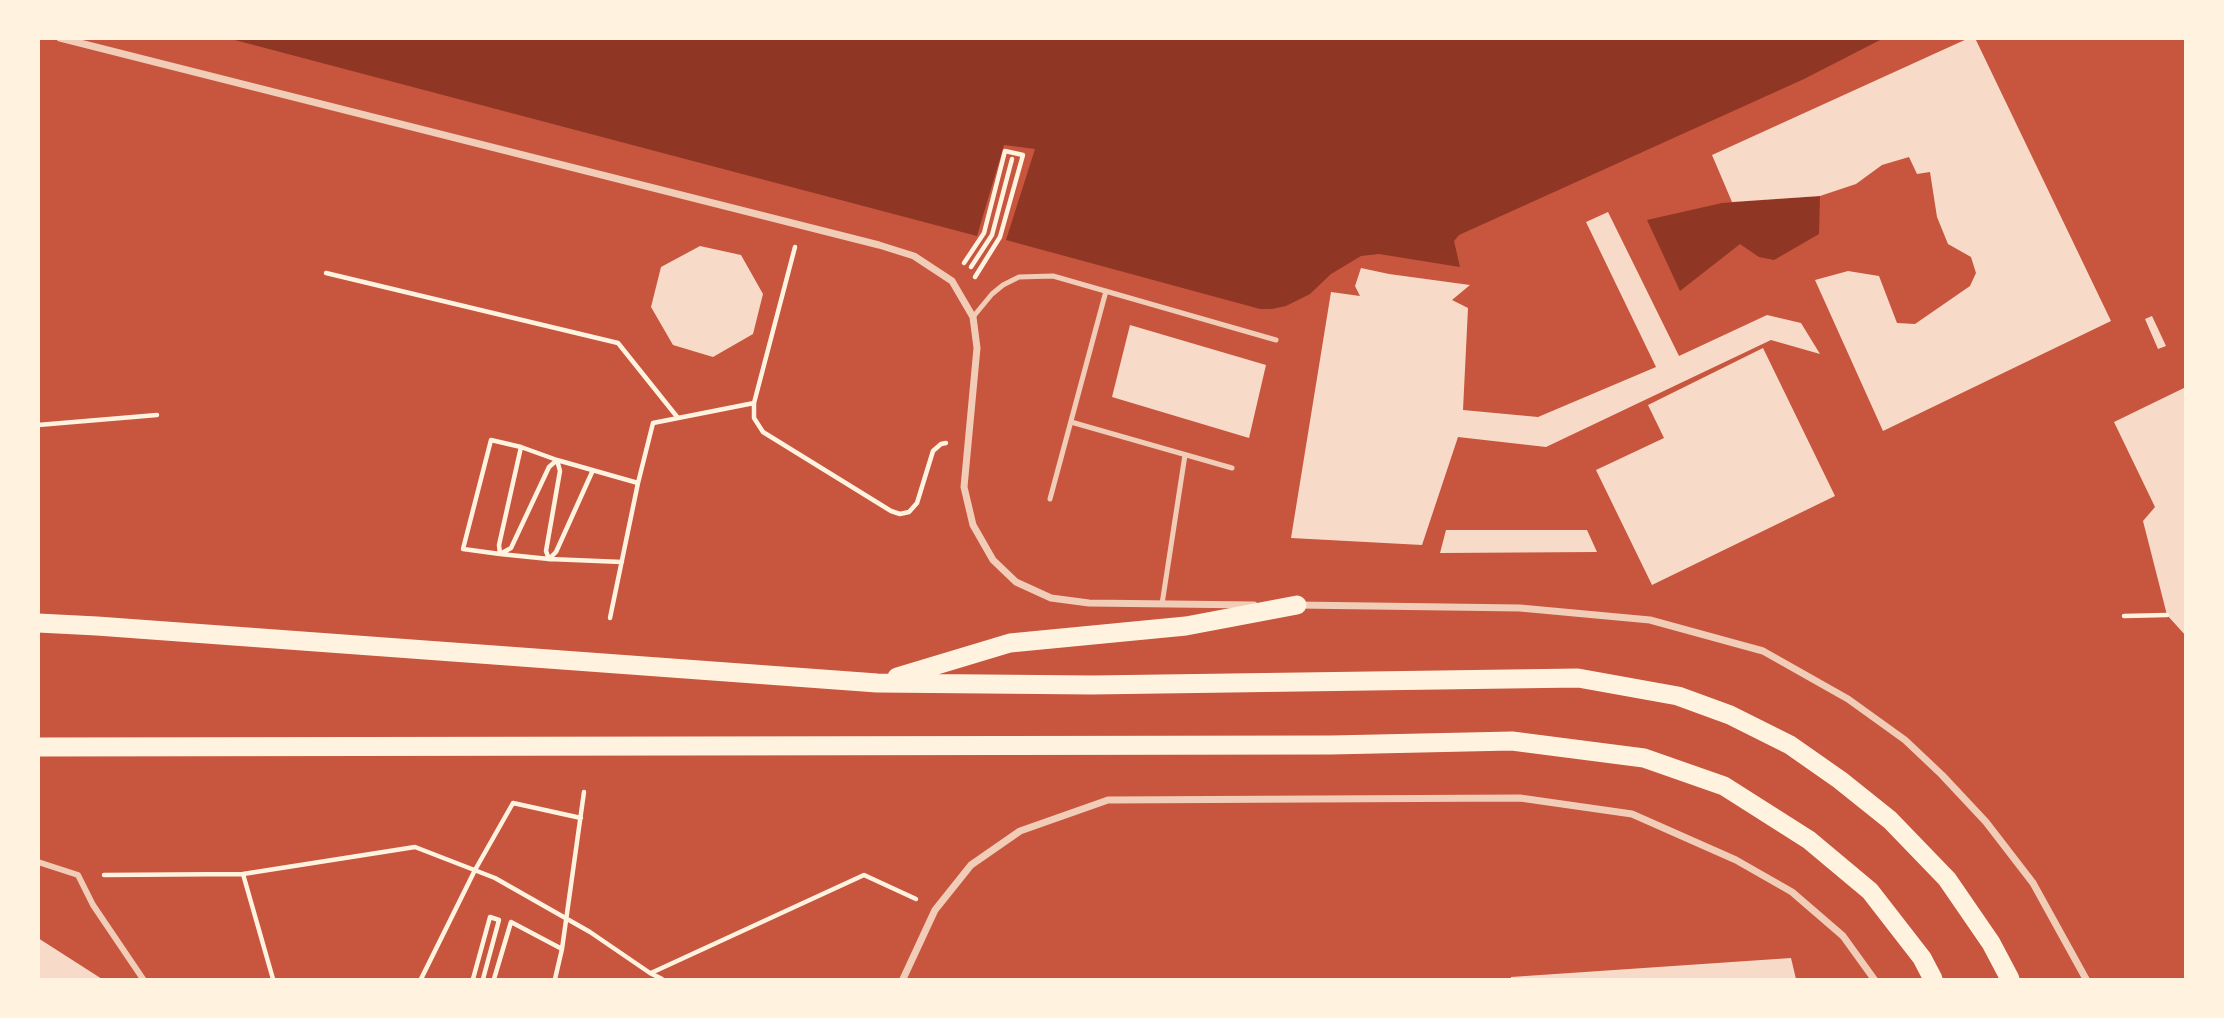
<!DOCTYPE html>
<style>
body{margin:0}
#map{position:relative;width:2224px;height:1018px;overflow:hidden;background:#c8553d;font-family:Mulish,sans-serif}
canvas{display:block}
.frame{position:absolute;inset:0;border:40px solid #fff3e0;pointer-events:none}
</style>
<div id="map">
<canvas width="2224" height="1018"></canvas>
<div class="frame"></div>
</div>
<script>
const c = document.querySelector('canvas').getContext('2d');
c.lineJoin = 'round';
function fillPath(path, color) { c.fillStyle = color; c.fill(path, 'evenodd'); }
const shape = rows => new Path2D(rows.map(r => 'M' + r).join(''));
function stroke(path, color, width, dash) { c.strokeStyle = color; c.lineWidth = width; c.lineCap = dash ? 'butt' : 'round'; c.setLineDash(dash || []); c.stroke(path); }
fillPath(shape([
 [231,39,1882,39,1804,79,1459,235,1454,241,1460,267,1379,254,1361,256,1331,274,1310,294,1286,306,1272,309,1260,309,1006,240,1035,149,1004,145,977,236],
 [1820,196,1819,234,1774,260,1759,257,1740,244,1680,291,1647,220,1722,203]
]), '#8f3625');
fillPath(shape([
 [1969,38,1975,38,2111,321,1883,431,1815,280,1848,271,1879,276,1897,323,1915,324,1970,286,1976,273,1971,257,1948,244,1937,217,1930,172,1917,174,1909,157,1882,165,1856,184,1820,196,1732,202,1712,155],
 [1608,212,1679,356,1767,315,1801,323,1820,354,1771,340,1546,447,1458,437,1422,545,1291,538,1331,292,1360,296,1355,286,1361,268,1389,274,1470,285,1452,300,1468,308,1463,410,1538,417,1656,367,1586,222],
 [700,246,741,255,763,294,753,334,713,357,673,345,651,307,661,267],
 [2152,316,2166,346,2158,349,2145,319],
 [1130,325,1266,365,1249,438,1112,397],
 [1763,348,1835,496,1652,585,1596,470,1664,438,1648,405],
 [2186,387,2186,636,2167,615,2143,521,2155,507,2114,422],
 [1446,530,1587,530,1597,552,1440,553],
 [38,938,102,979,38,979],
 [1791,958,1796,979,1511,979,1511,977]
]), '#f7dbc8');
stroke(shape([
 [964,263,984,233,1005,151,1023,155,1000,237,975,277],
 [971,267,992,235,1012,159],
 [326,273,618,343,678,418],
 [754,403,754,418,763,432,891,511,900,514,909,512,917,503,933,451,941,444,946,443],
 [38,425,157,415],
 [521,447,557,460,638,483],
 [593,470,556,552,549,559,546,551,560,471,557,460,549,467,511,548,500,554,499,545,521,447,491,440,463,549,500,554,549,559,622,562],
 [2124,616,2167,615],
 [610,618,638,483,653,423,754,403,795,247],
 [243,874,273,979],
 [104,875,243,874,415,847,495,878,590,932,650,973,662,979],
 [651,973,864,875,916,899],
 [421,979,475,870,513,803,581,818],
 [473,979,490,917,499,920,483,979],
 [494,979,511,922,562,949],
 [555,979,562,949,584,792]
]), '#fff3e0', 4.5);
stroke(shape([
 [973,317,992,294,1003,285,1019,277,1053,276,1276,340],
 [1071,422,1232,468],
 [1050,499,1106,291],
 [1162,604,1185,455]
]), '#f1ccb7', 5);
stroke(shape([
 [38,862,78,875,93,905,143,979]
]), '#f1ccb7', 6);
stroke(shape([
 [60,38,879,245,914,256,952,281,973,317,977,348,964,487,973,525,993,560,1016,582,1051,598,1089,603,1254,605],
 [1297,605,1520,608,1650,620,1763,651,1848,699,1905,740,1942,775,1986,822,2033,883,2086,979],
 [903,979,935,910,971,865,1020,831,1108,800,1520,798,1632,814,1736,860,1792,892,1843,936,1874,979]
]), '#f1ccb7', 7);
stroke(shape([
 [38,623,97,626,877,683,1092,685,1578,678,1678,696,1730,715,1790,745,1840,780,1890,820,1947,879,1991,943,2010,979],
 [897,677,1010,643,1186,626,1297,605],
 [38,747,1331,745,1512,741,1644,758,1724,786,1809,840,1870,891,1922,958,1933,979]
]), '#fff3e0', 19);
</script>
